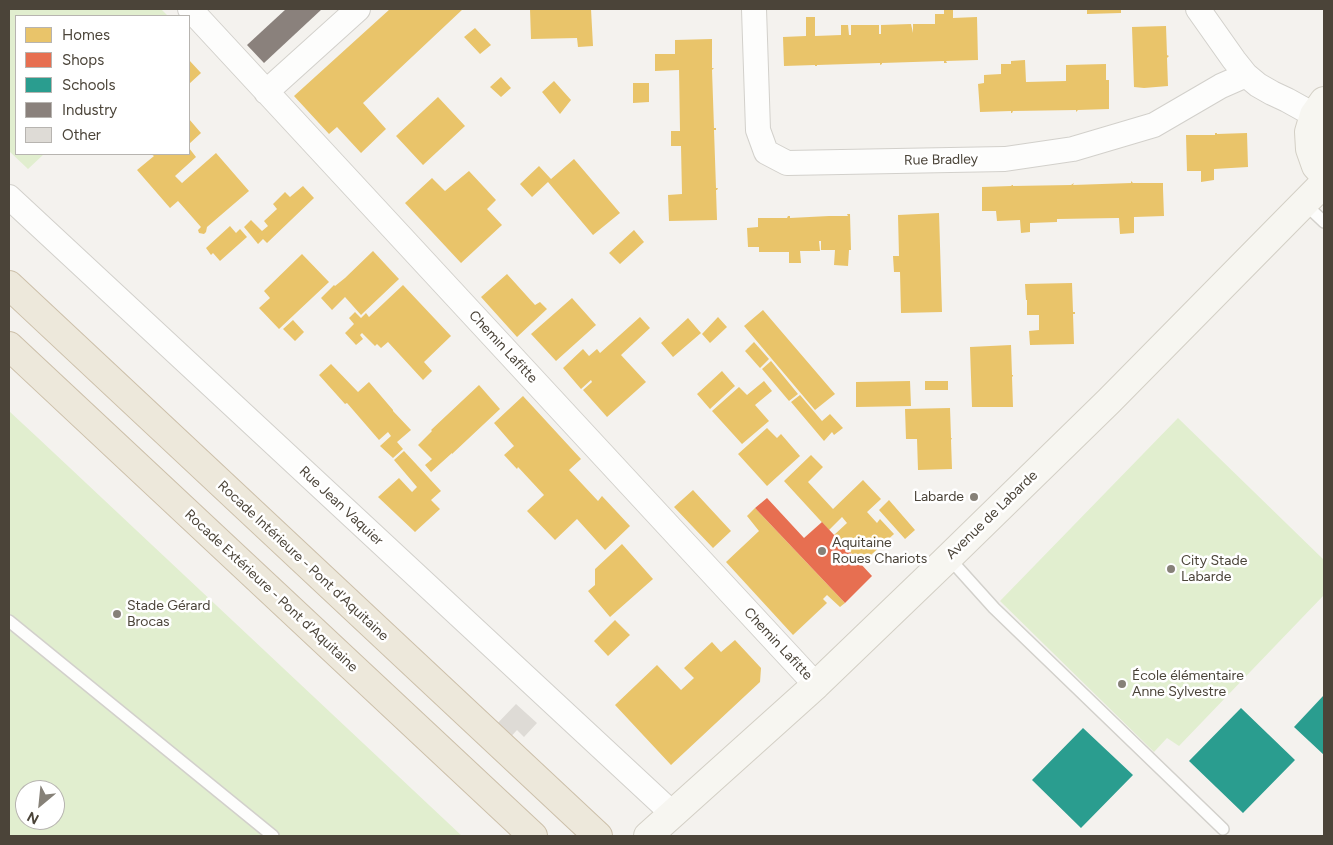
<!DOCTYPE html>
<meta charset="utf-8">
<style>
body{margin:0}
#map{position:relative;width:1333px;height:845px;overflow:hidden;background:#f4f2ee;font-family:Figtree,sans-serif}
canvas{display:block}
.frame{position:absolute;inset:0;border:10px solid #4b4439;pointer-events:none}
.legend{position:absolute;left:15px;top:15px;width:175px;height:140px;box-sizing:border-box;background:#fff;border:1px solid #b7b4b0;margin:0;padding:6px 9px;list-style:none;font-size:15px;color:#4b4439}
.legend li{display:flex;align-items:center;gap:10px;height:25px}
.legend b{width:25px;border:1px solid #b7b4b0}
.north{position:absolute;left:15px;top:780px;width:50px;height:50px;box-sizing:border-box;background:#fff;border:1px solid #b7b4b0;border-radius:50%;rotate:208deg;font-size:14px;font-weight:700;line-height:20px;text-align:center;color:#4b4439}
.north::after{content:'';display:block;margin:auto;width:18px;height:22px;background:#868178;clip-path:polygon(50% 0,100% 100%,50% 72%,0 100%)}
</style>
<div id="map">
<canvas width="1333" height="845"></canvas>
<div class="frame"></div>
<ul class="legend">
<li><b style="height:14px;background:#e9c46a"></b>Homes</li>
<li><b style="height:14px;background:#e76f51"></b>Shops</li>
<li><b style="height:14px;background:#2a9d8f"></b>Schools</li>
<li><b style="height:14px;background:#8a817c"></b>Industry</li>
<li><b style="height:14px;background:#dedbd6"></b>Other</li>
</ul>
<div class="north">N</div>
</div>
<script>
const c = document.querySelector('canvas').getContext('2d');
c.lineJoin = 'round';
function fillPath(path, color) { c.fillStyle = color; c.fill(path, 'evenodd'); }
const shape = rows => new Path2D(rows.map(r => 'M' + r).join(''));
function stroke(path, color, width, dash) { c.strokeStyle = color; c.lineWidth = width; c.lineCap = dash ? 'butt' : 'round'; c.setLineDash(dash || []); c.stroke(path); }
function write(font, color, halo, rows, align = 'center') {
  c.font = font + ' Figtree,sans-serif'; c.lineWidth = 5; c.setLineDash([]); c.textBaseline = 'middle'; c.strokeStyle = halo; c.fillStyle = color; for (const [text, x, y, turn = 0] of rows) {
    c.save(); c.translate(x, y); c.rotate((+turn || 0) * Math.PI / 180); c.textAlign = isNaN(turn) ? turn : align; if (halo) c.strokeText(text, 0, 0); c.fillText(text, 0, 0); c.restore();
  }
}
fillPath(shape([
 [9,9,161,9,168,16,16,16,16,154,44,154,28,169,9,151],
 [9,411,37,437,462,836,9,836],
 [25,790,55,790,55,820,25,820],
 [1178,418,1324,560,1324,595,1179,746,1167,738,1154,752,1000,601]
]), '#e1eecf');
fillPath(shape([
 [390,9,463,9,363,103,386,129,361,153,337,127,329,134,294,96],
 [530,9,591,9,593,46,578,47,577,38,531,39],
 [944,9,953,9,953,18,977,17,978,60,946,61,947,63,944,63,944,61,882,63,882,64,880,65,880,63,817,65,817,66,815,66,815,65,784,66,783,37,806,36,806,17,815,17,815,36,841,35,841,25,848,25,849,35,851,35,851,25,879,25,879,34,881,34,881,25,911,24,913,33,913,24,935,24,935,14,944,14],
 [1087,9,1121,9,1121,13,1087,14],
 [1166,26,1167,55,1169,56,1167,58,1168,86,1144,88,1134,87,1132,27],
 [475,28,491,45,480,54,464,37],
 [712,39,712,68,714,68,712,70,714,128,716,128,716,130,714,130,716,188,718,188,717,190,716,190,717,220,669,221,668,195,682,194,681,146,671,146,671,131,680,131,679,70,655,71,655,54,675,54,675,40],
 [189,60,201,73,189,84],
 [1025,60,1026,82,1066,81,1066,65,1106,64,1106,80,1109,80,1109,109,1078,110,1076,112,1076,110,1013,111,1012,113,1011,113,1011,111,980,112,978,84,984,83,984,75,1001,74,1001,64,1011,64,1011,61],
 [501,77,511,88,501,97,490,87],
 [554,81,571,100,560,114,542,92],
 [633,83,649,83,649,102,633,103],
 [438,97,465,126,423,165,396,136],
 [189,119,201,133,189,144],
 [1215,133,1217,133,1217,134,1247,133,1248,167,1214,169,1214,180,1201,182,1201,171,1187,171,1186,135,1215,135],
 [189,148,196,157,175,176,182,183,216,153,249,191,207,227,206,232,204,234,199,233,198,230,201,227,178,201,170,208,137,170,154,156,151,154,189,154],
 [574,159,620,213,593,235,548,182,532,197,520,184,539,166,551,179],
 [469,171,496,200,487,209,502,225,461,263,405,203,432,178,445,191],
 [1131,181,1133,183,1163,183,1163,189,1164,216,1134,217,1134,233,1120,234,1119,218,1117,218,1057,219,1057,222,1030,223,1030,232,1021,233,1020,220,997,221,996,211,982,211,982,187,1011,186,1012,185,1013,185,1013,186,1071,185,1074,183,1073,185,1131,183],
 [303,186,314,198,267,243,263,239,258,244,244,227,251,220,262,231,268,226,264,221,277,209,273,204,285,192,290,197],
 [939,213,942,312,901,313,900,272,894,272,893,256,899,256,898,215],
 [847,214,850,214,851,250,849,250,848,266,834,265,835,250,821,250,821,241,819,241,820,251,800,251,801,263,789,263,789,252,759,252,759,247,748,247,747,228,758,227,758,218,787,218,788,216,790,216,790,218,829,216,848,216],
 [230,226,236,233,240,229,247,237,220,261,213,253,211,255,206,248],
 [634,230,644,242,620,264,609,253],
 [373,251,399,279,361,315,345,297,332,310,321,298,334,285,335,286,345,278],
 [302,254,329,282,279,329,259,308,270,298,264,291],
 [507,274,535,305,540,302,547,309,517,337,481,297],
 [1072,283,1073,312,1075,312,1075,314,1073,314,1074,344,1030,345,1029,331,1039,330,1039,315,1027,315,1027,300,1026,300,1025,284],
 [403,285,451,336,424,362,432,371,423,380,388,342,381,348,377,344,375,346,362,333,360,335,363,339,356,345,345,333,354,324,349,318,355,312,361,318,366,313,369,317],
 [572,298,596,325,556,361,531,334],
 [763,310,835,394,815,410,744,326],
 [640,317,650,328,621,355,646,382,607,417,583,390,592,382,591,380,581,389,563,368,583,349,589,356,597,349,600,353],
 [718,317,727,327,710,343,702,334],
 [688,318,701,333,673,357,661,343],
 [293,320,304,332,295,341,283,329],
 [754,342,769,359,760,368,745,351],
 [1011,345,1012,375,1013,375,1013,376,1012,377,1013,407,972,407,970,347],
 [771,361,798,394,789,401,762,369],
 [331,364,358,392,369,382,393,410,393,411,411,430,397,442,403,449,393,458,380,446,391,436,388,432,379,440,347,403,345,404,319,375],
 [722,371,735,386,710,409,697,394],
 [764,381,772,391,755,405,769,421,742,444,712,411,739,387,747,395],
 [910,381,911,406,856,407,856,382],
 [925,381,948,381,948,390,925,390],
 [479,385,500,409,452,454,452,453,431,472,425,465,432,459,418,445,432,431,431,430],
 [800,395,822,421,830,414,843,428,834,435,832,432,824,441,791,402],
 [523,396,581,459,569,470,598,501,602,496,630,526,605,550,577,519,555,540,527,511,544,495,518,467,517,469,504,455,514,446,494,423],
 [950,408,951,438,952,438,951,440,952,469,918,470,917,439,906,439,905,409],
 [767,428,777,438,781,434,800,456,767,486,738,454],
 [404,451,441,491,431,500,440,509,415,532,378,497,399,478,412,492,417,487,394,460],
 [811,455,823,467,808,482,833,509,863,480,881,499,867,512,877,523,880,519,894,534,861,564,834,535,847,523,842,517,829,530,784,481],
 [693,490,731,531,713,548,674,507],
 [889,500,915,530,905,539,879,510],
 [755,508,845,603,840,607,827,595,823,599,827,603,793,635,726,562,759,531,747,516],
 [622,544,653,579,610,617,588,591,595,585,595,569],
 [615,620,630,635,608,656,594,641],
 [735,640,761,668,760,682,671,765,615,705,657,665,681,690,694,678,684,668,712,642,721,652]
]), '#e9c46a');
fillPath(shape([
 [767,498,804,538,822,522,872,576,845,603,755,508]
]), '#e76f51');
fillPath(shape([
 [1324,695,1324,755,1294,727],
 [1241,708,1295,760,1243,813,1189,761],
 [1083,728,1133,775,1081,828,1032,780]
]), '#2a9d8f');
fillPath(shape([
 [286,9,322,9,264,63,247,45]
]), '#8a817c');
fillPath(shape([
 [516,704,537,723,524,737,517,730,507,741,493,728]
]), '#dedbd6');
const service = shape([
 [1304,203,1324,222],
 [949,558,994,608,1223,829],
 [9,621,273,836]
]);
const minor = shape([
 [190,9,816,685],
 [754,9,758,130,766,152,787,163,1005,159,1073,149,1154,125,1221,86,1246,75],
 [1198,9,1234,60,1246,75,1258,85,1272,93,1287,100,1314,115],
 [266,92,358,9],
 [9,197,673,814]
]);
const secondary = shape([
 [1324,101,1314,115,1309,132,1310,149,1316,166,1324,175],
 [648,836,816,685,944,562,1109,401,1324,183]
]);
const motorway = shape([
 [9,285,598,836],
 [9,346,533,836]
]);
stroke(service, '#d2d0cb', 14);
stroke(minor, '#d2d0cb', 26);
stroke(secondary, '#d3cfc5', 30);
stroke(motorway, '#ccbfa9', 30);
stroke(service, '#fdfdfc', 11);
stroke(minor, '#fdfdfc', 24);
stroke(secondary, '#f7f6f1', 28);
stroke(motorway, '#ede8db', 28);
for (const [x, y, r, color] of [
 [974,497,5,"#868178"],
 [822,551,5,"#868178"],
 [1171,569,5,"#868178"],
 [117,614,5,"#868178"],
 [1122,684,5,"#868178"]
]) { const dot = new Path2D(); dot.arc(x, y, r, 0, 2 * Math.PI); c.fillStyle = color; c.fill(dot); stroke(dot, '#fff', 2); }
write('14px', '#4b4439', '#fff', [
 ["Rue Bradley",941,160,-1],
 ["Chemin Lafitte",503,347,47],
 ["Rue Jean Vaquier",341,506,43],
 ["Avenue de Labarde",992,515,-44],
 ["Rocade Intérieure - Pont d'Aquitaine",303,561,43],
 ["Rocade Extérieure - Pont d'Aquitaine",271,591,43],
 ["Chemin Lafitte",778,644,47]
]);
write('14px', '#4b4439', '#fff', [
 ["Labarde",964,497,"right"],
 ["Aquitaine",832,543],
 ["Roues Chariots",832,559],
 ["City Stade",1181,561],
 ["Labarde",1181,577],
 ["Stade Gérard",127,606],
 ["Brocas",127,622],
 ["École élémentaire",1132,676],
 ["Anne Sylvestre",1132,692]
], 'left');
</script>
